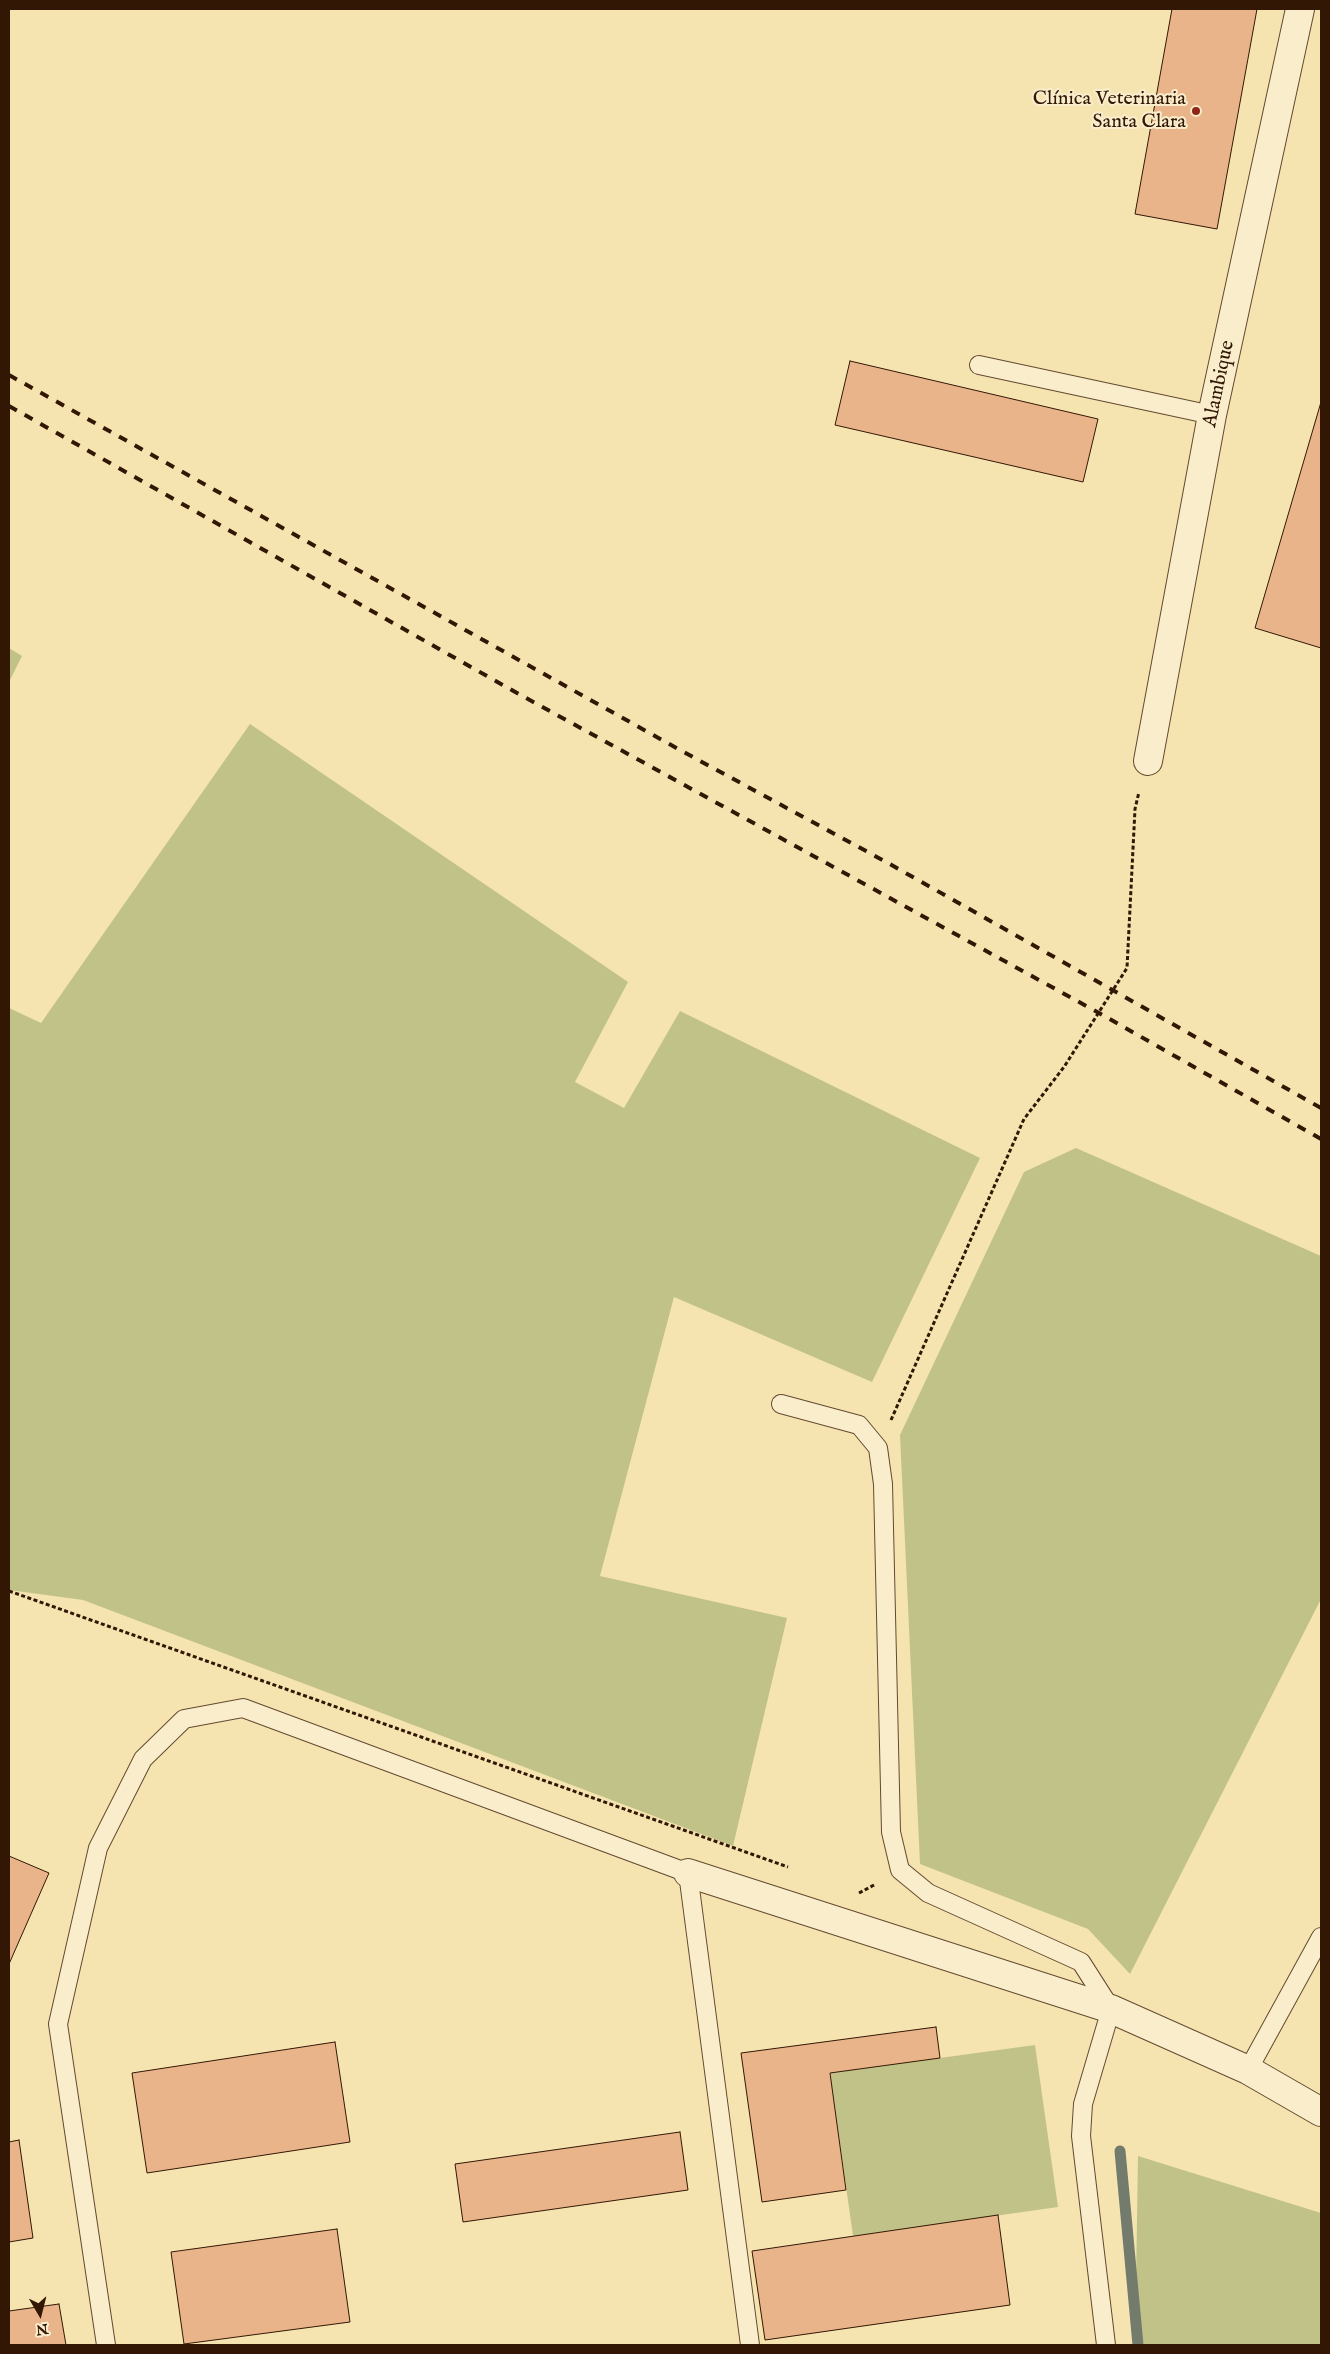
<!DOCTYPE html>
<meta charset="utf-8">
<style>
body{margin:0}
#map{position:relative;width:1330px;height:2354px;overflow:hidden;background:#f6e4b0;font-family:"IM FELL English",serif}
canvas{display:block}
.frame{position:absolute;inset:0;border:10px solid #321705;pointer-events:none}
.north{position:absolute;left:15px;top:2289px;width:50px;height:50px;-webkit-text-stroke:4px #f9edcc;paint-order:stroke;rotate:172deg;font-size:14px;font-weight:700;line-height:20px;text-align:center;color:#321705}
.north::after{content:'';display:block;margin:auto;width:18px;height:22px;background:#321705;clip-path:polygon(50% 0,100% 100%,50% 72%,0 100%)}
</style>
<div id="map">
<canvas width="1330" height="2354"></canvas>
<div class="frame"></div>
<div class="north">N</div>
</div>
<script>
const c = document.querySelector('canvas').getContext('2d');
c.lineJoin = 'round';
function fillPath(path, color) { c.fillStyle = color; c.fill(path, 'evenodd'); }
const shape = rows => new Path2D(rows.map(r => 'M' + r).join(''));
function stroke(path, color, width, dash) { c.strokeStyle = color; c.lineWidth = width; c.lineCap = dash ? 'butt' : 'round'; c.setLineDash(dash || []); c.stroke(path); }
function write(font, color, halo, rows, align = 'center') {
  c.font = font + ' "IM FELL English",serif'; c.lineWidth = 4; c.setLineDash([]); c.textBaseline = 'middle'; c.strokeStyle = halo; c.fillStyle = color; for (const [text, x, y, turn = 0] of rows) {
    c.save(); c.translate(x, y); c.rotate((+turn || 0) * Math.PI / 180); c.textAlign = isNaN(turn) ? turn : align; if (halo) c.strokeText(text, 0, 0); c.fillText(text, 0, 0); c.restore();
  }
}
fillPath(shape([
 [9,648,22,656,9,682],
 [250,724,628,982,575,1082,624,1108,680,1011,980,1158,872,1382,674,1297,600,1576,787,1618,733,1846,83,1600,9,1590,9,1008,41,1023],
 [1076,1148,1321,1256,1321,1599,1130,1974,1088,1929,920,1864,900,1435,1024,1172],
 [1035,2045,1058,2207,853,2236,830,2073],
 [1138,2156,1321,2213,1321,2345,1135,2345]
]), '#c1c288');
stroke(shape([
 [1120,2151,1138,2345]
]), '#737b6d', 11);
const building = shape([
 [1172,9,1257,9,1217,229,1135,214,1172,9],
 [850,361,1098,419,1083,482,835,425,850,361],
 [1321,402,1321,648,1255,628,1321,402],
 [9,1856,49,1873,9,1964,9,1856],
 [936,2027,940,2058,830,2073,846,2190,762,2202,741,2053,936,2027],
 [335,2042,350,2142,147,2173,132,2073,335,2042],
 [680,2132,688,2190,463,2222,455,2164,680,2132],
 [19,2140,33,2238,9,2242,9,2142,19,2140],
 [998,2215,1010,2305,765,2340,752,2251,998,2215],
 [337,2229,350,2322,184,2344,171,2252,337,2229],
 [59,2304,66,2345,9,2345,9,2311,59,2304]
]);
fillPath(building, '#eab48a');
stroke(building, '#321705', 1);
const service = shape([
 [979,365,1212,415],
 [781,1404,859,1425,878,1448,883,1484,891,1832,900,1870,928,1893,1081,1962,1111,2009,1083,2104,1081,2136,1106,2345],
 [1248,2070,1321,1937],
 [106,2345,58,2024,98,1848,143,1759,184,1719,243,1708,688,1873,750,2345]
]);
const minor = shape([
 [1148,761,1212,415,1300,9],
 [688,1873,1111,2009,1248,2070,1321,2112]
]);
stroke(service, '#634a30', 20);
stroke(minor, '#634a30', 30);
stroke(shape([
 [891,1420,1024,1119,1064,1067,1127,968,1135,809,1139,792],
 [9,1591,788,1867],
 [859,1893,876,1884]
]), '#321705', 3, [4, 2.5]);
stroke(service, '#f9edcc', 18);
stroke(minor, '#f9edcc', 28);
stroke(shape([
 [9,375,680,750,888,863,1321,1108],
 [9,406,517,693,1099,1013,1321,1139]
]), '#321705', 4, [9, 9]);
for (const [x, y, r, color] of [
 [1196,111,5,"#8f2418"]
]) { const dot = new Path2D(); dot.arc(x, y, r, 0, 2 * Math.PI); c.fillStyle = color; c.fill(dot); stroke(dot, '#f9edcc', 2); }
write('20px', '#321705', '#f9edcc', [
 ["Clínica Veterinaria",1186,100],
 ["Santa Clara",1186,123]
], 'right');
write('20px', '#321705', '#f9edcc', [
 ["Alambique",1220,384,-78]
]);
</script>
